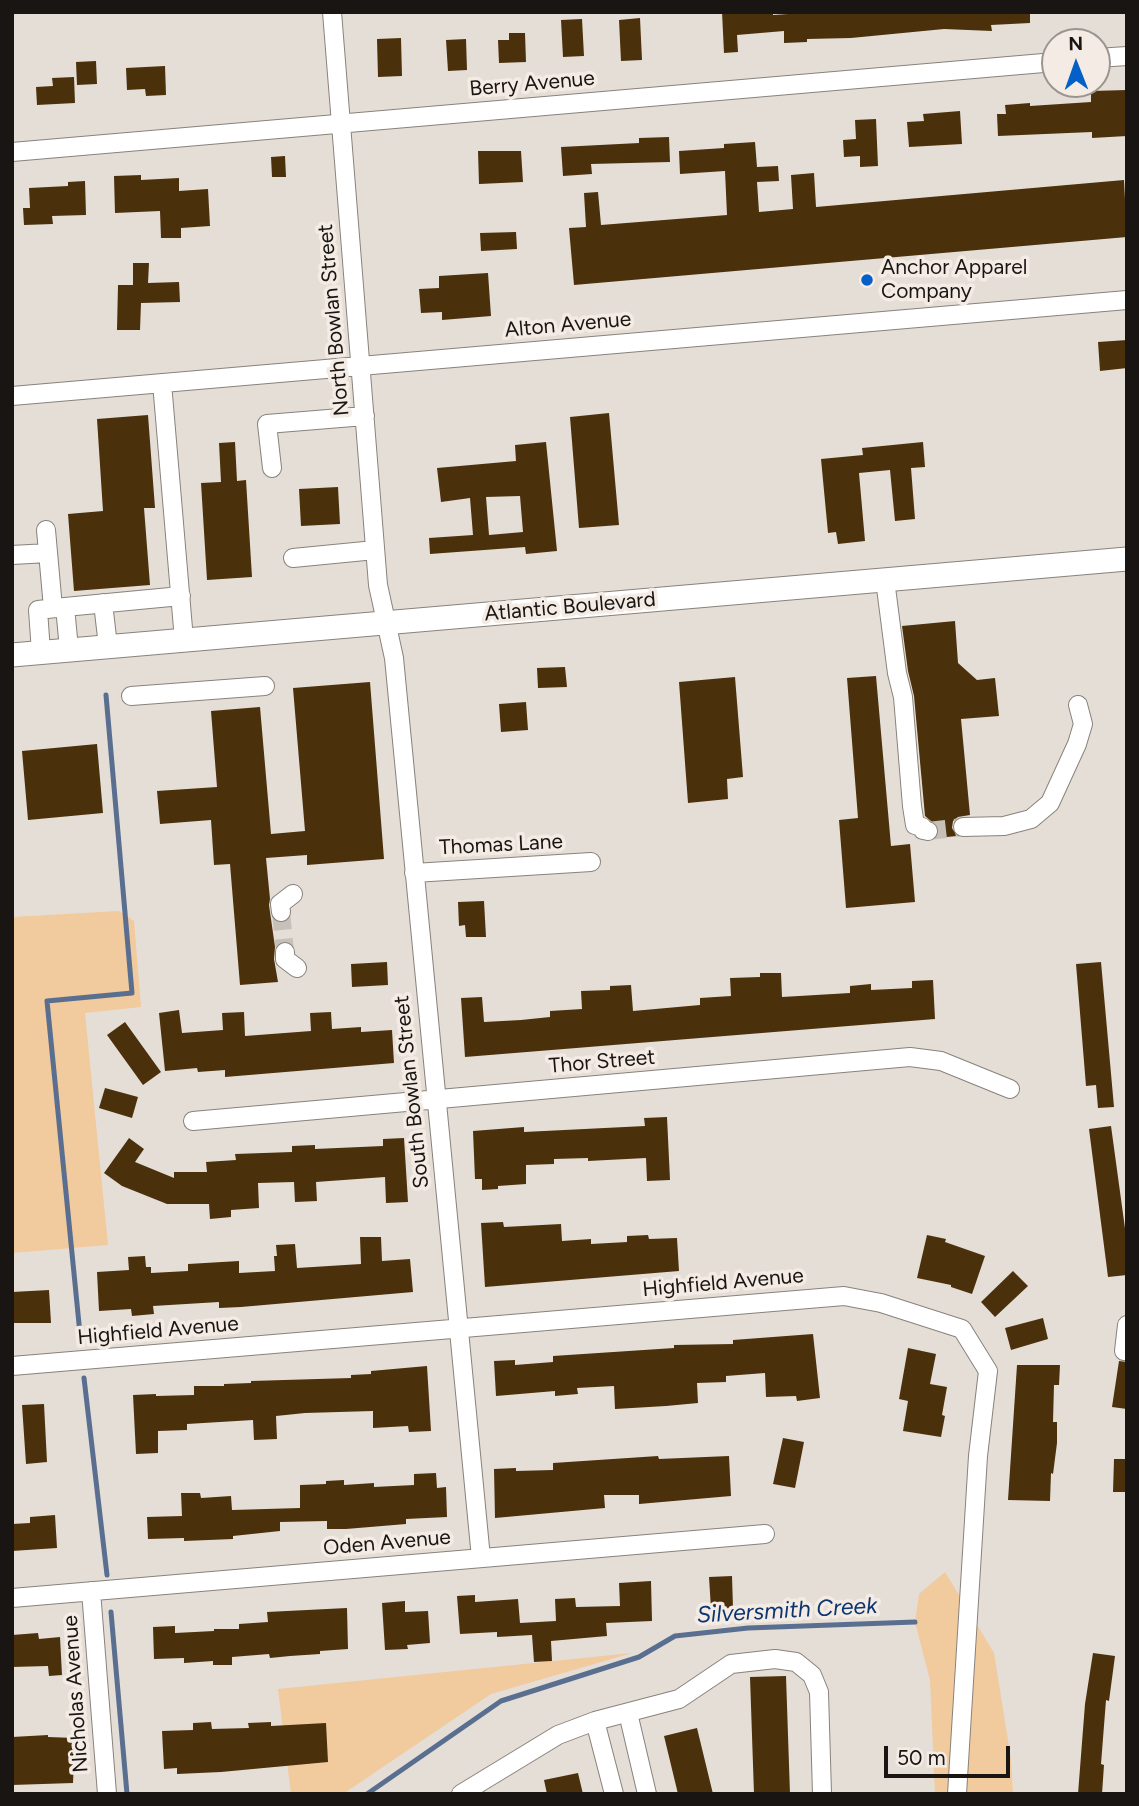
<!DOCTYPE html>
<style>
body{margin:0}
#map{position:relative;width:1139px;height:1806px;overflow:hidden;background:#e5ded6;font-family:Figtree,sans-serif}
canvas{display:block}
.frame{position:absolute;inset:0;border:14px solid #181513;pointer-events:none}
.north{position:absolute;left:1041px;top:28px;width:70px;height:70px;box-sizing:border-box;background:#f3ebe4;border:2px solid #9b9590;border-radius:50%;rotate:359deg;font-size:19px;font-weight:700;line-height:28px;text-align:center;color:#181513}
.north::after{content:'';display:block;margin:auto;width:24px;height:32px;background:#055fc8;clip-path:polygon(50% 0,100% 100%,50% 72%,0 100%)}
.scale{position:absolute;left:884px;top:1746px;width:126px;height:32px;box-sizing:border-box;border:4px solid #181513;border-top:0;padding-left:9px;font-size:21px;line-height:24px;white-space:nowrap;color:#181513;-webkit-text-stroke:5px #f3ebe4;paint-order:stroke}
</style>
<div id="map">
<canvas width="1139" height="1806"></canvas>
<div class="frame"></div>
<div class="north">N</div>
<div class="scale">50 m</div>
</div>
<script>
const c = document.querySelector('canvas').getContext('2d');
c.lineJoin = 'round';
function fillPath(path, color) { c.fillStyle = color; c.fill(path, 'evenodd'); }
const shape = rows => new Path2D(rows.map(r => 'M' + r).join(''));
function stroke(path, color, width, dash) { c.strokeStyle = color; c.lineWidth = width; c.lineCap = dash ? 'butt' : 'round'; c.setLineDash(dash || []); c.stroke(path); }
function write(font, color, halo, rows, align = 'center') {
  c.font = font + ' Figtree,sans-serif'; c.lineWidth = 7; c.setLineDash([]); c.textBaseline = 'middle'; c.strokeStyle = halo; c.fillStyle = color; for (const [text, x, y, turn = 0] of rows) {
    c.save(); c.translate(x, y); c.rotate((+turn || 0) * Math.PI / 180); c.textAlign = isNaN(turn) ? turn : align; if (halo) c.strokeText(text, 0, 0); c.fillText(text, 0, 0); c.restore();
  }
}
fillPath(shape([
 [119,911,134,921,141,1007,85,1013,108,1245,12,1253,12,917],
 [945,1572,994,1653,1011,1759,1013,1794,935,1794,930,1680,915,1622,919,1594],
 [632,1653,491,1694,343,1794,291,1794,278,1689]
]), '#f1ca9d');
stroke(shape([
 [81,1344,47,1001,132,993,106,695],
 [84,1378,107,1575],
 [111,1612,127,1794],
 [367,1794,501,1701,639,1657,675,1636,748,1628,915,1622]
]), '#5a6f90', 5);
fillPath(shape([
 [722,12,773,12,773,15,818,12,1030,12,1030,23,991,25,992,31,944,29,851,38,807,39,807,42,784,43,784,31,737,35,738,52,724,53],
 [640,18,642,60,621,61,619,20],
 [582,19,584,56,563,57,561,20],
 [509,33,525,33,526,62,499,63,498,40,509,40],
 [401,38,402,76,378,77,377,39],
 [466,39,467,70,448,71,446,40],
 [96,61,97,84,77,85,76,62],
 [165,66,166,95,146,96,145,89,127,90,126,68],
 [74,77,75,103,37,105,36,87,53,86,52,78],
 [1127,90,1127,136,1092,138,1092,132,998,136,997,114,1006,114,1005,105,1030,103,1030,106,1091,102,1091,91],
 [960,111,962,144,909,147,907,122,924,121,923,114],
 [876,119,878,166,860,167,860,156,844,157,843,140,856,139,855,120],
 [669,137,670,162,591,164,592,174,563,176,561,147,639,143,639,138],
 [755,142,757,167,778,166,779,181,757,182,759,212,793,209,791,175,814,173,816,207,1124,180,1127,237,574,285,569,228,586,227,584,193,598,192,601,225,727,215,725,171,680,174,679,151,724,148,724,144],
 [478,151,521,151,523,182,479,184],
 [285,156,286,177,272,177,271,157],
 [141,175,141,180,179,178,179,191,208,189,210,226,181,228,181,238,161,238,160,211,115,213,114,176],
 [85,181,86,215,52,216,53,224,24,225,23,208,30,208,29,188,68,186,68,182],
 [516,232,517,249,481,251,480,233],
 [133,263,149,263,148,283,179,282,180,302,141,303,140,330,117,330,118,285,133,285],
 [488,273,491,316,442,320,442,312,421,313,419,289,439,288,439,276],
 [1127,340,1127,368,1100,371,1098,342],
 [609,413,619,525,579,528,570,417],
 [148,415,155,508,144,508,150,585,74,591,68,514,103,511,97,419],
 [235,442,237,481,246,480,252,577,207,580,201,483,221,482,219,443],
 [546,442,557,551,526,554,525,547,430,554,429,538,473,535,470,498,441,502,437,468,516,461,515,445],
 [520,496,523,532,489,535,486,497],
 [923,442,925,467,911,468,915,519,895,521,890,470,859,473,865,541,838,544,836,532,828,533,821,459,863,455,862,448],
 [338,487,340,524,301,526,299,489],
 [955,621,958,663,977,680,995,678,999,716,961,719,970,815,958,817,953,821,952,828,957,836,937,838,938,827,925,816,914,696,908,671,902,626],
 [565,667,567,687,538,688,537,668],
 [876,676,891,846,910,844,915,902,846,908,839,820,858,818,847,678],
 [735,677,743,777,727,779,728,799,688,803,679,682],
 [370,682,384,859,307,865,307,855,266,858,270,899,269,905,275,947,274,959,278,982,240,985,230,864,214,865,211,820,160,824,157,791,217,787,211,711,260,707,271,834,305,831,293,688],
 [526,702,528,730,501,732,499,704],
 [97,744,103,813,28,820,22,751],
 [484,901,486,937,466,937,465,925,459,926,458,902],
 [387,962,388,985,352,987,351,964],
 [1101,962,1114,1107,1098,1108,1096,1085,1086,1086,1076,964],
 [760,973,781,973,782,997,850,993,850,986,871,984,871,990,912,988,912,981,933,980,935,1019,465,1057,461,998,482,997,484,1022,521,1020,550,1017,550,1011,582,1009,581,991,610,990,610,986,631,985,633,1011,700,1005,700,998,731,996,730,978,760,977],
 [179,1010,182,1033,223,1030,222,1013,244,1012,245,1036,311,1031,310,1013,331,1012,332,1029,361,1027,361,1032,392,1030,394,1063,225,1077,225,1070,198,1072,197,1068,165,1071,159,1013],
 [125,1022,161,1072,143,1085,107,1035],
 [105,1088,138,1097,132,1118,99,1108],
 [667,1117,670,1180,647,1181,646,1158,588,1161,588,1158,554,1159,554,1164,526,1165,526,1184,498,1186,498,1189,482,1190,482,1179,475,1179,473,1131,524,1127,524,1132,645,1126,644,1118],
 [1111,1126,1127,1243,1127,1275,1108,1277,1089,1129],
 [129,1138,144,1149,135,1162,174,1178,174,1172,207,1172,206,1162,236,1160,235,1154,292,1152,292,1146,315,1145,315,1149,383,1146,383,1139,404,1138,408,1202,386,1203,385,1177,316,1182,317,1201,295,1202,294,1182,258,1183,259,1208,231,1210,231,1217,210,1219,209,1204,167,1204,122,1186,104,1173],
 [503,1222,504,1227,561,1224,562,1241,591,1239,591,1244,627,1242,627,1236,648,1235,649,1239,677,1238,679,1271,485,1287,481,1223],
 [927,1235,946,1239,945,1242,985,1256,972,1294,951,1287,951,1285,917,1278],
 [360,1237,381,1237,382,1261,410,1259,413,1292,241,1307,219,1308,219,1302,153,1306,154,1314,132,1316,131,1309,99,1311,97,1272,129,1270,128,1257,145,1256,146,1267,151,1267,151,1273,188,1271,188,1264,239,1261,239,1273,275,1271,274,1256,277,1256,276,1245,295,1244,297,1268,361,1264],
 [1013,1271,1028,1286,995,1317,981,1302],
 [49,1290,51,1323,12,1323,12,1292],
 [1043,1318,1048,1339,1011,1350,1005,1328],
 [813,1334,820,1398,797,1401,796,1396,766,1397,765,1373,726,1376,726,1382,697,1383,698,1403,666,1406,615,1409,614,1386,577,1388,578,1394,555,1396,555,1391,496,1396,494,1361,515,1360,515,1365,553,1362,553,1356,674,1348,674,1345,733,1344,733,1340],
 [908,1348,936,1354,930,1384,947,1387,942,1415,945,1416,941,1437,903,1431,908,1401,899,1399],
 [1119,1361,1127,1362,1127,1409,1112,1407],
 [1017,1365,1060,1365,1059,1385,1054,1385,1053,1422,1057,1422,1057,1443,1053,1474,1051,1473,1050,1501,1008,1500],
 [427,1366,431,1431,409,1432,408,1426,373,1428,373,1411,305,1413,276,1416,277,1439,254,1440,253,1420,187,1424,187,1430,158,1431,158,1453,136,1454,133,1395,156,1394,156,1396,194,1395,194,1386,224,1386,224,1384,251,1383,251,1381,351,1378,351,1375,371,1374,371,1371],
 [44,1404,47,1462,26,1464,22,1405],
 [783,1438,804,1442,795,1488,773,1484],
 [658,1456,659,1459,729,1456,731,1496,639,1504,639,1495,604,1495,605,1508,495,1518,494,1469,516,1468,516,1471,553,1470,553,1463],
 [1114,1459,1127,1459,1127,1492,1113,1492],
 [436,1473,437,1488,446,1487,447,1517,406,1519,406,1524,346,1529,327,1529,327,1521,280,1522,280,1531,233,1536,233,1539,184,1541,184,1538,148,1539,147,1517,182,1516,181,1493,200,1493,201,1498,231,1496,232,1510,300,1508,300,1485,326,1484,326,1481,344,1480,344,1485,374,1483,374,1487,414,1485,414,1474],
 [55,1515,57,1548,12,1551,12,1524,30,1523,30,1517],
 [732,1576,733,1608,711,1609,709,1577],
 [651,1581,652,1621,606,1623,607,1636,551,1641,552,1661,534,1662,532,1635,497,1637,497,1632,460,1634,457,1596,475,1595,475,1602,518,1599,520,1623,556,1621,555,1599,575,1598,576,1607,620,1606,619,1583],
 [405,1601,405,1612,428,1611,430,1643,407,1645,408,1649,385,1650,382,1603],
 [347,1608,348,1649,320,1651,320,1654,290,1656,270,1658,269,1654,232,1657,232,1665,213,1665,213,1661,184,1663,184,1658,154,1659,153,1627,175,1626,175,1633,214,1631,214,1629,239,1629,239,1624,268,1622,267,1612],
 [38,1633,39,1639,60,1637,62,1675,49,1676,48,1666,12,1667,12,1635],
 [1093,1653,1115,1656,1109,1701,1106,1700,1101,1764,1104,1765,1102,1794,1078,1794,1085,1704],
 [786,1676,790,1794,754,1794,750,1677],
 [211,1722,212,1729,249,1728,248,1723,271,1722,271,1726,326,1723,328,1762,221,1772,177,1774,177,1768,164,1769,162,1731,193,1730,193,1723],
 [697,1728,713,1794,678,1794,664,1736],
 [48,1735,48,1737,75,1738,73,1783,12,1785,12,1737],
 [578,1773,583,1794,547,1794,544,1780]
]), '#4b300c');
stroke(shape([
 [928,831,963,827],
 [281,912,285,952]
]), '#c6c0b9', 18, [18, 9]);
const minor = shape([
 [332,12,378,585,394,658,481,1558],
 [1097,58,1127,56],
 [12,152,1055,62],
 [162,383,184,640],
 [12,396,1127,300],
 [272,468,267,424,365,416],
 [46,530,53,608],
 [12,555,48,553],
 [293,558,375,550],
 [885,580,897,673,903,697,912,806,915,825,922,827,923,830,928,831],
 [103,603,108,646],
 [65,607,181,596],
 [41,652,38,610,65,607,69,649],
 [131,696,265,686],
 [963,827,1004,826,1031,819,1050,803,1077,744,1083,724,1078,705],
 [414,873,591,862],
 [281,912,280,904,293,894],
 [285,952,285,959,297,968],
 [193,1121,910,1057,941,1061,1010,1089],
 [1127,1325,1124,1351,1127,1351],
 [12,1366,844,1296,881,1303,962,1329,988,1371,978,1456,957,1794],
 [91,1591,107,1794],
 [12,1598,765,1534],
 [628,1713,647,1794],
 [595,1721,614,1794],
 [461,1794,558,1735,595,1721,679,1699,731,1664,775,1659,796,1662,812,1675,819,1692,822,1794]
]);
const major = shape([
 [12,655,1127,559]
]);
stroke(minor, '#89827b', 20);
stroke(major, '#89827b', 25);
stroke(minor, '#fff', 18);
stroke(major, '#fff', 23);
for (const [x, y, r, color] of [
 [867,280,7,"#055fc8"]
]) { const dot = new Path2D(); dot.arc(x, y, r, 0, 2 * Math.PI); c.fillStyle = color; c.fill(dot); stroke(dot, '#f3ebe4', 2.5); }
write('21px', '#181513', '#f3ebe4', [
 ["Berry Avenue",532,84,-5],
 ["North Bowlan Street",334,320,-95],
 ["Alton Avenue",568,325,-5],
 ["Atlantic Boulevard",570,607,-5],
 ["Thomas Lane",501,845,-3],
 ["Thor Street",602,1062,-5],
 ["South Bowlan Street",412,1092,-96],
 ["Highfield Avenue",723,1283,-5],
 ["Highfield Avenue",158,1331,-5],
 ["Oden Avenue",387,1543,-5],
 ["Nicholas Avenue",76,1694,-94]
]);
write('21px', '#181513', '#f3ebe4', [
 ["Anchor Apparel",881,268],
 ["Company",881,292]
], 'left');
write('italic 23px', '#0b356e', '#f3ebe4', [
 ["Silversmith Creek",787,1611,-3]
]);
</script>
